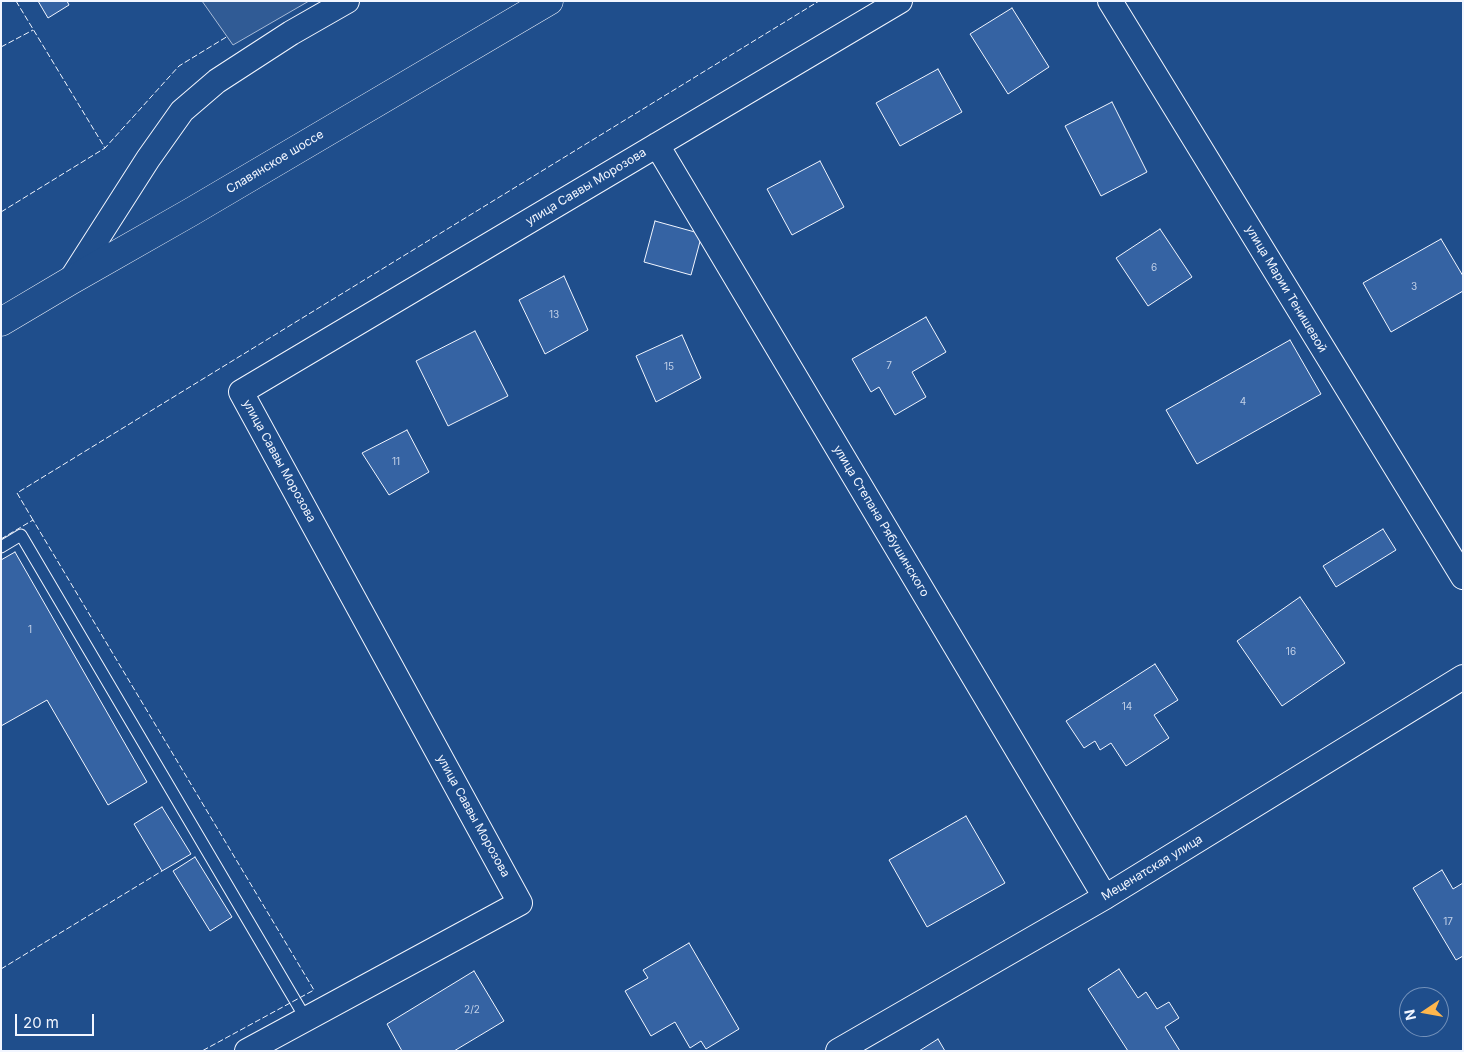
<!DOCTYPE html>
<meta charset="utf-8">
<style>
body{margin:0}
#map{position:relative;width:1464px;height:1052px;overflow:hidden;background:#1f4e8c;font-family:Inter,sans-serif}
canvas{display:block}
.frame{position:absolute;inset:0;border:2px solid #f2f6ff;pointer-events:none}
.north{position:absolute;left:1399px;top:987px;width:50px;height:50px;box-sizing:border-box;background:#1f4e8c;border:1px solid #7391ba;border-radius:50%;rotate:258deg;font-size:14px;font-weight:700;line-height:20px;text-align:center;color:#f2f6ff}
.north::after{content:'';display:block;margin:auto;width:18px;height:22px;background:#ffb74d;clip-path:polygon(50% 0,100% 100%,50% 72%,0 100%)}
.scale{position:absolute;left:15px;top:1014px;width:79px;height:22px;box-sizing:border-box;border:2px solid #f2f6ff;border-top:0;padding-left:6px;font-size:15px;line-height:18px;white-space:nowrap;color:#f2f6ff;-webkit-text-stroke:4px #1f4e8c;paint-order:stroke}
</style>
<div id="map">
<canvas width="1464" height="1052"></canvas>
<div class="frame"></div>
<div class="north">N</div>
<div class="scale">20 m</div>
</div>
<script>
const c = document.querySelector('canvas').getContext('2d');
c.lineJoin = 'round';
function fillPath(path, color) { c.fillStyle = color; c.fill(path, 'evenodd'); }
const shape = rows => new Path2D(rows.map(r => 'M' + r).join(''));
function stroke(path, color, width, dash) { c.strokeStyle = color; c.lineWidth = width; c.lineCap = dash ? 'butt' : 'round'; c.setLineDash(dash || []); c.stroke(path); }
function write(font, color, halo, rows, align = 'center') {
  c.font = font + ' Inter,sans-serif'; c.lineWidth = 4; c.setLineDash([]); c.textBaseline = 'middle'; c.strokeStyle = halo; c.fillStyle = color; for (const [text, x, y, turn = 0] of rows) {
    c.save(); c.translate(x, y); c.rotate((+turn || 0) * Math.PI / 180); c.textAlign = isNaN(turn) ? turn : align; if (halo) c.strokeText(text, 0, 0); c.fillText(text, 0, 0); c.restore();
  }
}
const built = shape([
 [202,1,309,1,233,45,202,1]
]);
fillPath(built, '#305b95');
stroke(built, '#a8bbd7', 1);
const building = shape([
 [38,1,67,1,69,5,48,18,38,1],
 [1012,8,1049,67,1008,94,970,34,1012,8],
 [938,69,962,112,900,146,876,103,938,69],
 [1112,102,1147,172,1101,196,1065,126,1112,102],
 [820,161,844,207,792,235,767,189,820,161],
 [655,221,702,234,691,275,644,262,655,221],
 [1160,229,1192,277,1148,306,1116,258,1160,229],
 [1441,239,1463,276,1463,291,1391,332,1363,283,1441,239],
 [564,276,588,330,545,354,519,300,564,276],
 [926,317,946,352,912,372,926,397,895,415,879,387,871,392,852,359,926,317],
 [475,331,508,396,448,426,416,361,475,331],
 [682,335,701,378,656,402,636,356,682,335],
 [1290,340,1321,394,1197,464,1166,410,1290,340],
 [407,430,429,472,389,495,362,453,407,430],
 [1383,529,1396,550,1336,587,1323,566,1383,529],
 [15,552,147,782,108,805,47,700,1,726,1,560,15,552],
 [1300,597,1345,663,1282,706,1237,641,1300,597],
 [1155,664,1178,700,1154,715,1169,738,1126,766,1111,743,1100,750,1095,741,1084,748,1066,721,1155,664],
 [162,807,191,854,162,871,134,824,162,807],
 [966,816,1005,883,927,927,889,860,966,816],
 [195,857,232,917,210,931,173,871,195,857],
 [1442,870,1453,889,1463,883,1463,956,1456,960,1413,888,1442,870],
 [689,943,739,1029,706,1049,701,1041,690,1048,675,1022,651,1036,625,991,648,978,643,970,689,943],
 [1119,969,1138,998,1146,992,1157,1009,1169,1002,1179,1018,1165,1027,1180,1051,1128,1051,1088,989,1119,969],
 [474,971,504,1021,454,1051,402,1051,387,1024,474,971],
 [938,1039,945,1051,919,1051,938,1039]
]);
fillPath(building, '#3563a3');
stroke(building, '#f2f6ff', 1);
const lane = shape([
 [1,547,21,535,306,1019]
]);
const street = shape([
 [1110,1,1463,577],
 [657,145,1105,897],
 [70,281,148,159,182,111,217,81,291,33,347,1],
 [247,1051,520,903,241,392,900,1],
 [838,1051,1105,897,1463,677]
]);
const secondary = shape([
 [1,322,70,281,191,212,549,1]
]);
stroke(lane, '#f2f6ff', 13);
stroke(street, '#f2f6ff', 26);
stroke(secondary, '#f2f6ff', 29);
stroke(lane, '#1f4e8c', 11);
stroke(street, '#1f4e8c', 24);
stroke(secondary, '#1f4e8c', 28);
stroke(shape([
 [16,1,105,148,179,66,228,36],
 [1,47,33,30],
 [1,212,105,148],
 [33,520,17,493,819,1],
 [1,539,33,520,314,990,202,1051],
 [1,969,162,871]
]), '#f2f6ff', 1, [6, 2.5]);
write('10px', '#c3d1e8', null, [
 ["6",1154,268],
 ["3",1414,287],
 ["13",554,315],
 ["7",889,366],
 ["15",669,367],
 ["4",1243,402],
 ["11",396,462],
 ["1",30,630],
 ["16",1291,652],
 ["14",1127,707],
 ["17",1448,922],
 ["2/2",472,1010]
]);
write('12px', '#f2f6ff', '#1f4e8c', [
 ["Славянское шоссе",275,162,-31],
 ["улица Саввы Морозова",586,187,-31],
 ["улица Марии Тенишевой",1286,289,59],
 ["улица Саввы Морозова",279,461,61],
 ["улица Степана Рябушинского",881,521,59],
 ["улица Саввы Морозова",473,816,61],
 ["Меценатская улица",1152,868,-31]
]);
</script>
